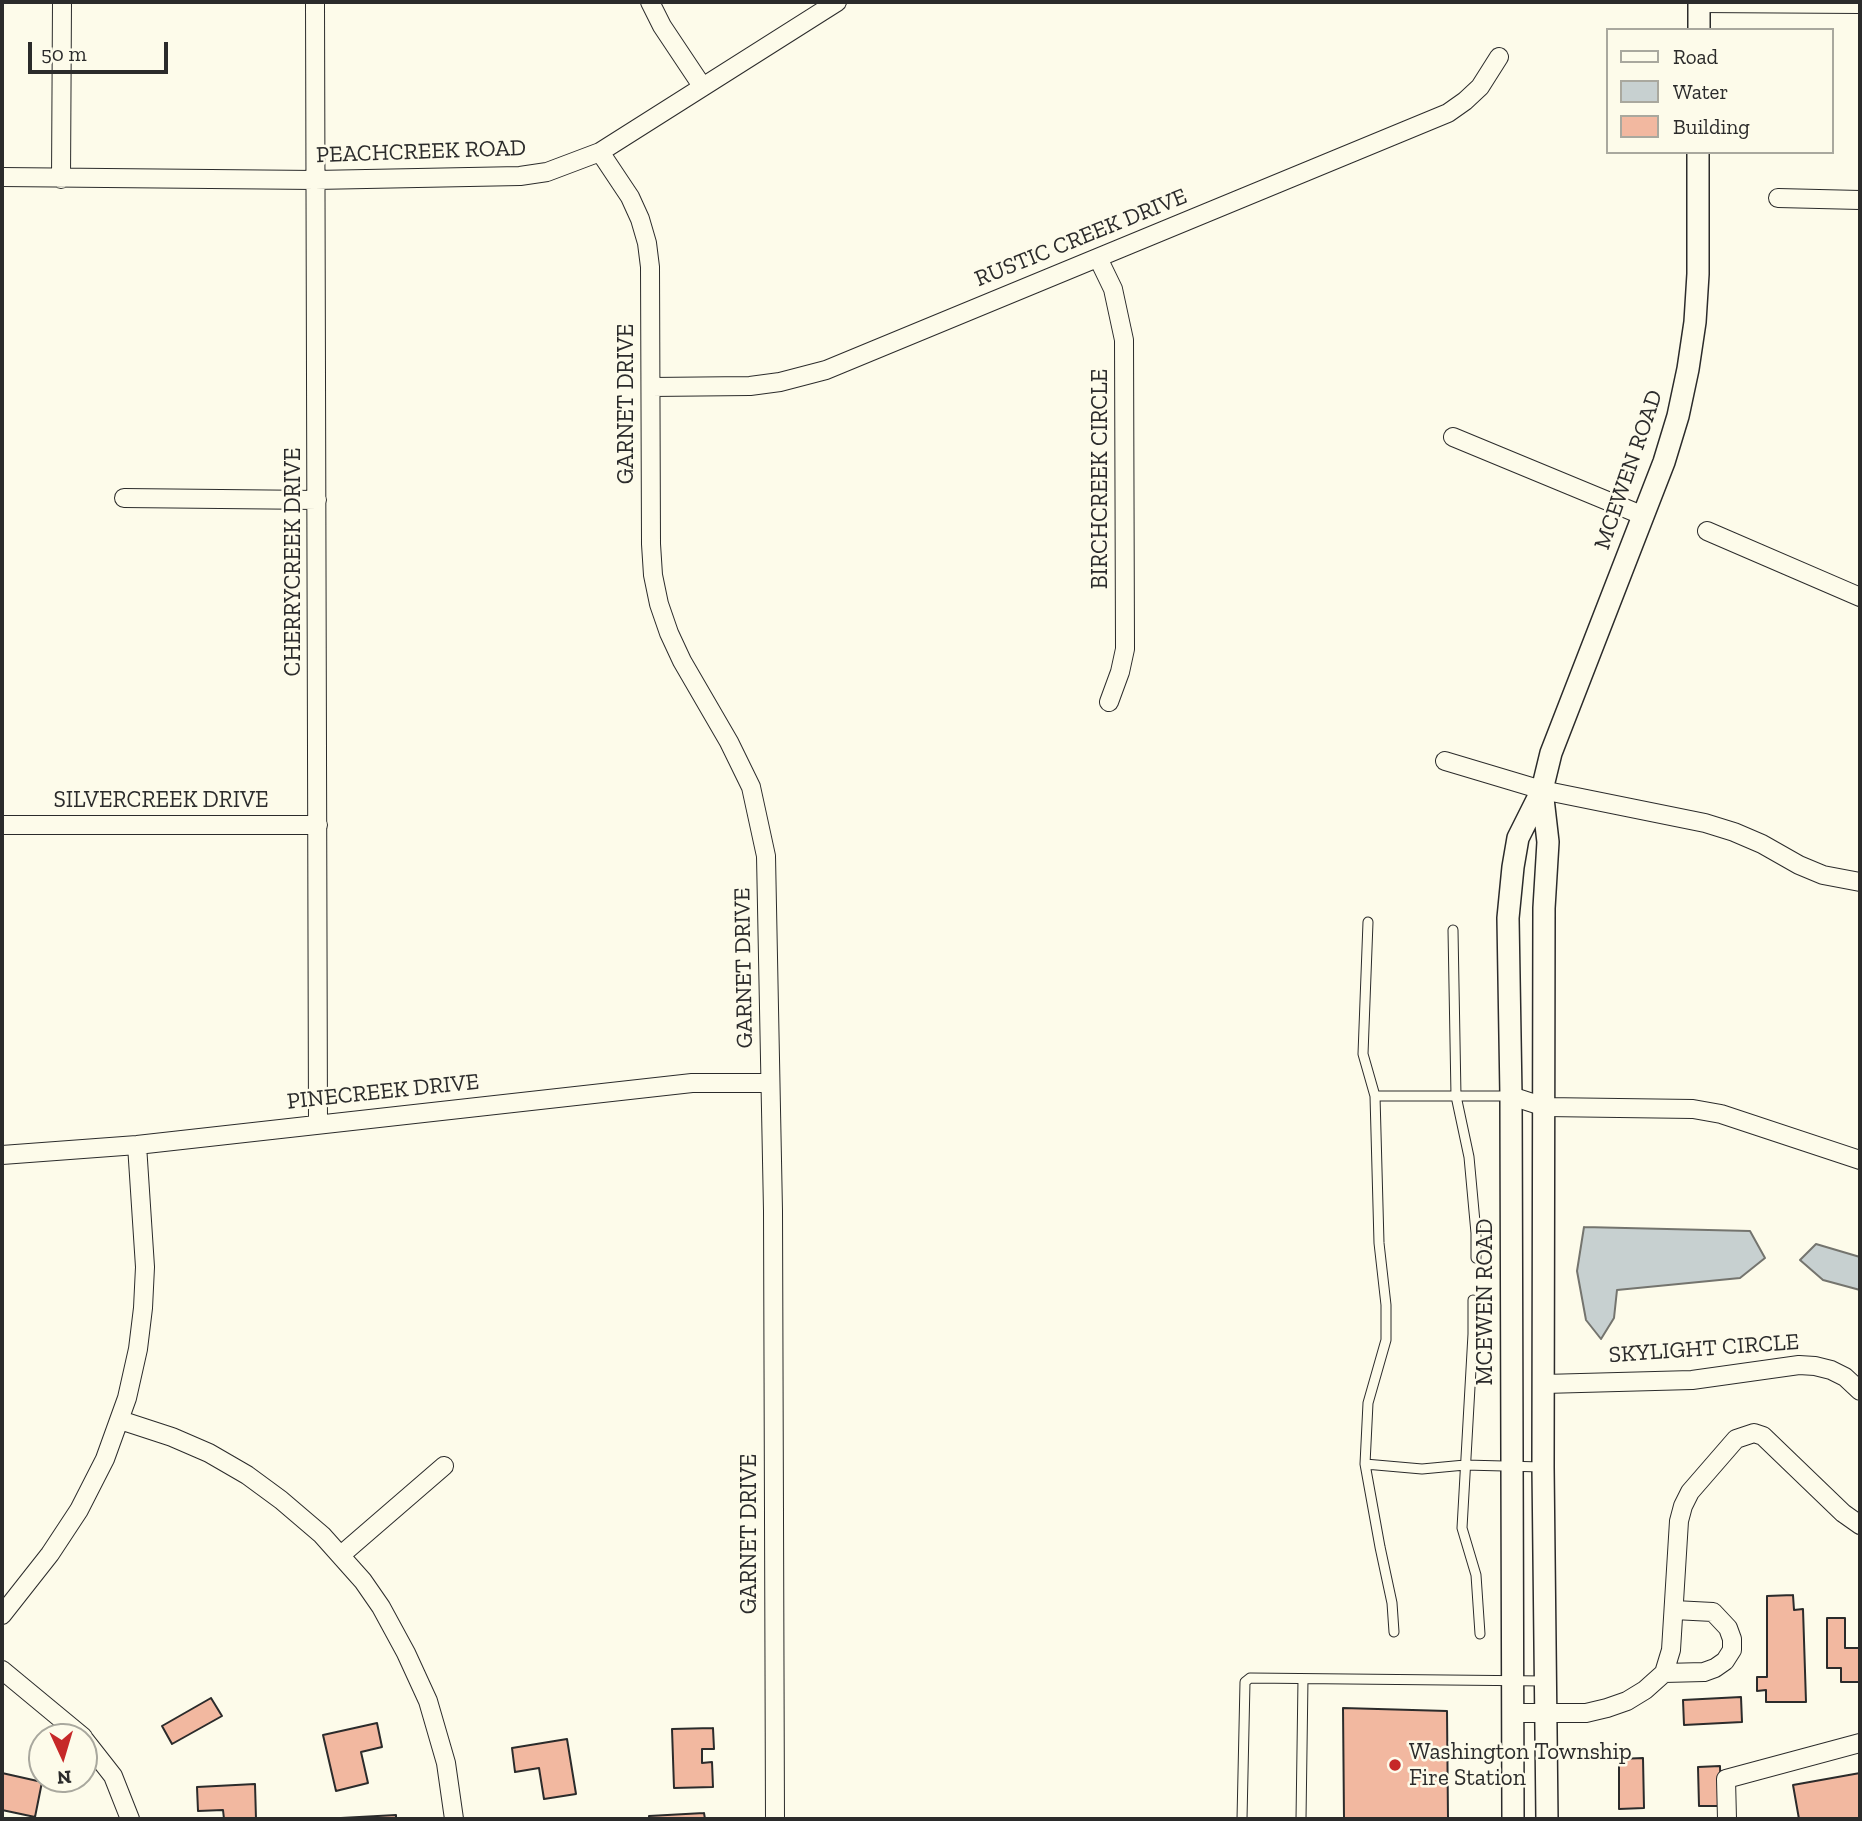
<!DOCTYPE html>
<style>
body{margin:0}
#map{position:relative;width:1862px;height:1821px;overflow:hidden;background:#fdfbea;font-family:"Zilla Slab",serif}
canvas{display:block}
.frame{position:absolute;inset:0;border:4px solid #2b2b2b;pointer-events:none}
.legend{position:absolute;left:1606px;top:28px;width:228px;height:126px;box-sizing:border-box;background:#fdfbea;border:2px solid #a9a89e;margin:0;padding:9px 12px;list-style:none;font-size:21px;color:#2b2b2b}
.legend li{display:flex;align-items:center;gap:14px;height:35px}
.legend b{width:35px;border:2px solid #a9a89e}
.north{position:absolute;left:28px;top:1723px;width:70px;height:70px;box-sizing:border-box;background:#fdfbea;border:2px solid #a9a89e;border-radius:50%;rotate:176deg;font-size:19px;font-weight:700;line-height:28px;text-align:center;color:#2b2b2b}
.north::after{content:'';display:block;margin:auto;width:24px;height:32px;background:#c62828;clip-path:polygon(50% 0,100% 100%,50% 72%,0 100%)}
.scale{position:absolute;left:28px;top:42px;width:140px;height:32px;box-sizing:border-box;border:4px solid #2b2b2b;border-top:0;padding-left:9px;font-size:21px;line-height:24px;white-space:nowrap;color:#2b2b2b;-webkit-text-stroke:5px #fdfbea;paint-order:stroke}
</style>
<div id="map">
<canvas width="1862" height="1821"></canvas>
<div class="frame"></div>
<ul class="legend">
<li><b style="height:9px;background:#fdfbea"></b>Road</li>
<li><b style="height:19px;background:#c7d0d0"></b>Water</li>
<li><b style="height:19px;background:#f2b8a0"></b>Building</li>
</ul>
<div class="north">N</div>
<div class="scale">50 m</div>
</div>
<script>
const c = document.querySelector('canvas').getContext('2d');
c.lineJoin = 'round';
function fillPath(path, color) { c.fillStyle = color; c.fill(path, 'evenodd'); }
const shape = rows => new Path2D(rows.map(r => 'M' + r).join(''));
function stroke(path, color, width, dash) { c.strokeStyle = color; c.lineWidth = width; c.lineCap = dash ? 'butt' : 'round'; c.setLineDash(dash || []); c.stroke(path); }
function write(font, color, halo, rows, align = 'center') {
  c.font = font + ' "Zilla Slab",serif'; c.lineWidth = 5; c.setLineDash([]); c.textBaseline = 'middle'; c.strokeStyle = halo; c.fillStyle = color; for (const [text, x, y, turn = 0] of rows) {
    c.save(); c.translate(x, y); c.rotate((+turn || 0) * Math.PI / 180); c.textAlign = isNaN(turn) ? turn : align; if (halo) c.strokeText(text, 0, 0); c.fillText(text, 0, 0); c.restore();
  }
}
const water = shape([
 [1584,1227,1750,1231,1765,1258,1740,1278,1617,1290,1614,1318,1601,1339,1586,1320,1577,1271,1584,1227],
 [1816,1244,1860,1257,1860,1290,1823,1280,1800,1260,1816,1244]
]);
fillPath(water, '#c7d0d0');
stroke(water, '#74746e', 2);
const building = shape([
 [1793,1595,1794,1610,1803,1609,1806,1702,1766,1702,1766,1690,1757,1691,1757,1677,1767,1677,1767,1596,1793,1595],
 [1827,1618,1845,1618,1845,1648,1860,1648,1860,1682,1841,1682,1841,1668,1827,1668,1827,1618],
 [1741,1697,1742,1722,1684,1725,1683,1700,1741,1697],
 [211,1698,222,1716,172,1744,162,1726,211,1698],
 [1343,1708,1447,1711,1448,1819,1344,1819,1343,1708],
 [377,1723,382,1747,361,1752,368,1783,336,1791,323,1735,377,1723],
 [713,1728,714,1749,702,1749,702,1763,712,1762,713,1787,674,1788,672,1729,713,1728],
 [567,1739,576,1794,544,1799,539,1768,515,1772,512,1748,567,1739],
 [1643,1758,1644,1808,1619,1809,1619,1759,1643,1758],
 [1720,1766,1721,1806,1699,1806,1698,1767,1720,1766],
 [2,1773,42,1782,35,1817,2,1810,2,1773],
 [1860,1773,1860,1819,1799,1819,1793,1785,1860,1773],
 [255,1784,256,1819,224,1819,223,1810,198,1811,197,1787,255,1784],
 [704,1813,705,1819,649,1819,649,1816,704,1813],
 [396,1815,396,1819,341,1819,341,1818,396,1815]
]);
fillPath(building, '#f2b8a0');
stroke(building, '#2b2b2b', 2);
const service = shape([
 [1368,922,1363,1054,1375,1096,1379,1243,1386,1305,1386,1340,1368,1403,1365,1464,1380,1547,1392,1603,1394,1632],
 [1453,930,1456,1096,1469,1157,1476,1233,1476,1258],
 [1375,1096,1509,1096],
 [1473,1300,1473,1334,1462,1528,1476,1575,1480,1634],
 [1365,1464,1422,1469,1465,1465,1542,1467],
 [1242,1819,1245,1682,1250,1678,1545,1681],
 [1301,1819,1303,1679]
]);
const minor = shape([
 [315,2,318,1123],
 [650,2,662,26,702,86],
 [1699,3,1860,4],
 [600,152,630,197,640,219,647,243,650,267,651,544,653,575,659,604,669,633,682,661,729,742,751,787,766,856,773,1211,775,1819],
 [2,177,315,180,520,176,547,172,600,152,837,2],
 [61,179,62,2],
 [1778,198,1860,200],
 [1098,258,1113,289,1124,340,1125,649,1120,672,1109,702],
 [651,387,750,386,780,382,826,370,1448,113,1465,101,1480,87,1499,57],
 [1453,437,1644,516],
 [124,498,317,500],
 [1707,531,1860,597],
 [1445,761,1542,790,1705,823,1734,832,1762,844,1799,865,1823,875,1860,882],
 [4,825,318,825],
 [1511,1096,1545,1107,1693,1109,1721,1114,1860,1160],
 [2,1155,137,1145,692,1083,770,1083],
 [1544,1384,1692,1380,1799,1365,1815,1366,1831,1370,1845,1377,1860,1391],
 [120,1420,172,1437,209,1453,247,1475,281,1500,322,1535,363,1581,381,1607,406,1653,428,1701,446,1763,454,1819],
 [341,1555,444,1466],
 [2,1615,50,1554,79,1510,105,1459,127,1398,138,1349,143,1308,145,1267,137,1145],
 [2,1670,83,1737],
 [1664,1673,1704,1672,1715,1668,1725,1661,1732,1650,1732,1639,1728,1628,1713,1612,1674,1610],
 [1513,1713,1586,1713,1607,1708,1627,1701,1645,1690,1664,1673,1671,1650,1679,1521,1683,1506,1690,1492,1736,1439,1754,1433,1763,1436,1843,1513,1860,1525],
 [84,1739,113,1776,130,1819],
 [1727,1819,1726,1779,1860,1743]
]);
const tertiary = shape([
 [1699,30,1699,2],
 [1542,790,1548,842,1544,908,1543,1467,1547,1819],
 [1513,1819,1511,1096,1508,918,1513,867,1518,838,1542,790,1551,753,1664,462,1678,416,1688,369,1695,322,1698,274,1698,152]
]);
stroke(service, '#2b2b2b', 11);
stroke(minor, '#2b2b2b', 20);
stroke(tertiary, '#2b2b2b', 24);
stroke(service, '#fdfbea', 9);
stroke(minor, '#fdfbea', 18);
stroke(tertiary, '#fdfbea', 21);
for (const [x, y, r, color] of [
 [1395,1765,7,"#c62828"]
]) { const dot = new Path2D(); dot.arc(x, y, r, 0, 2 * Math.PI); c.fillStyle = color; c.fill(dot); stroke(dot, '#fdfbea', 2.5); }
write('23px', '#2b2b2b', '#fdfbea', [
 ["PEACHCREEK ROAD",421,152,-2],
 ["RUSTIC CREEK DRIVE",1081,238,-22],
 ["GARNET DRIVE",626,404,-90],
 ["MCEWEN ROAD",1629,470,-71],
 ["BIRCHCREEK CIRCLE",1100,479,-90],
 ["CHERRYCREEK DRIVE",293,562,-90],
 ["SILVERCREEK DRIVE",161,800],
 ["GARNET DRIVE",744,968,-91],
 ["PINECREEK DRIVE",383,1092,-6],
 ["MCEWEN ROAD",1485,1302,-90],
 ["SKYLIGHT CIRCLE",1704,1349,-4],
 ["GARNET DRIVE",749,1534,-90]
]);
write('23px', '#2b2b2b', '#fdfbea', [
 ["Washington Township",1409,1752],
 ["Fire Station",1409,1778]
], 'left');
</script>
